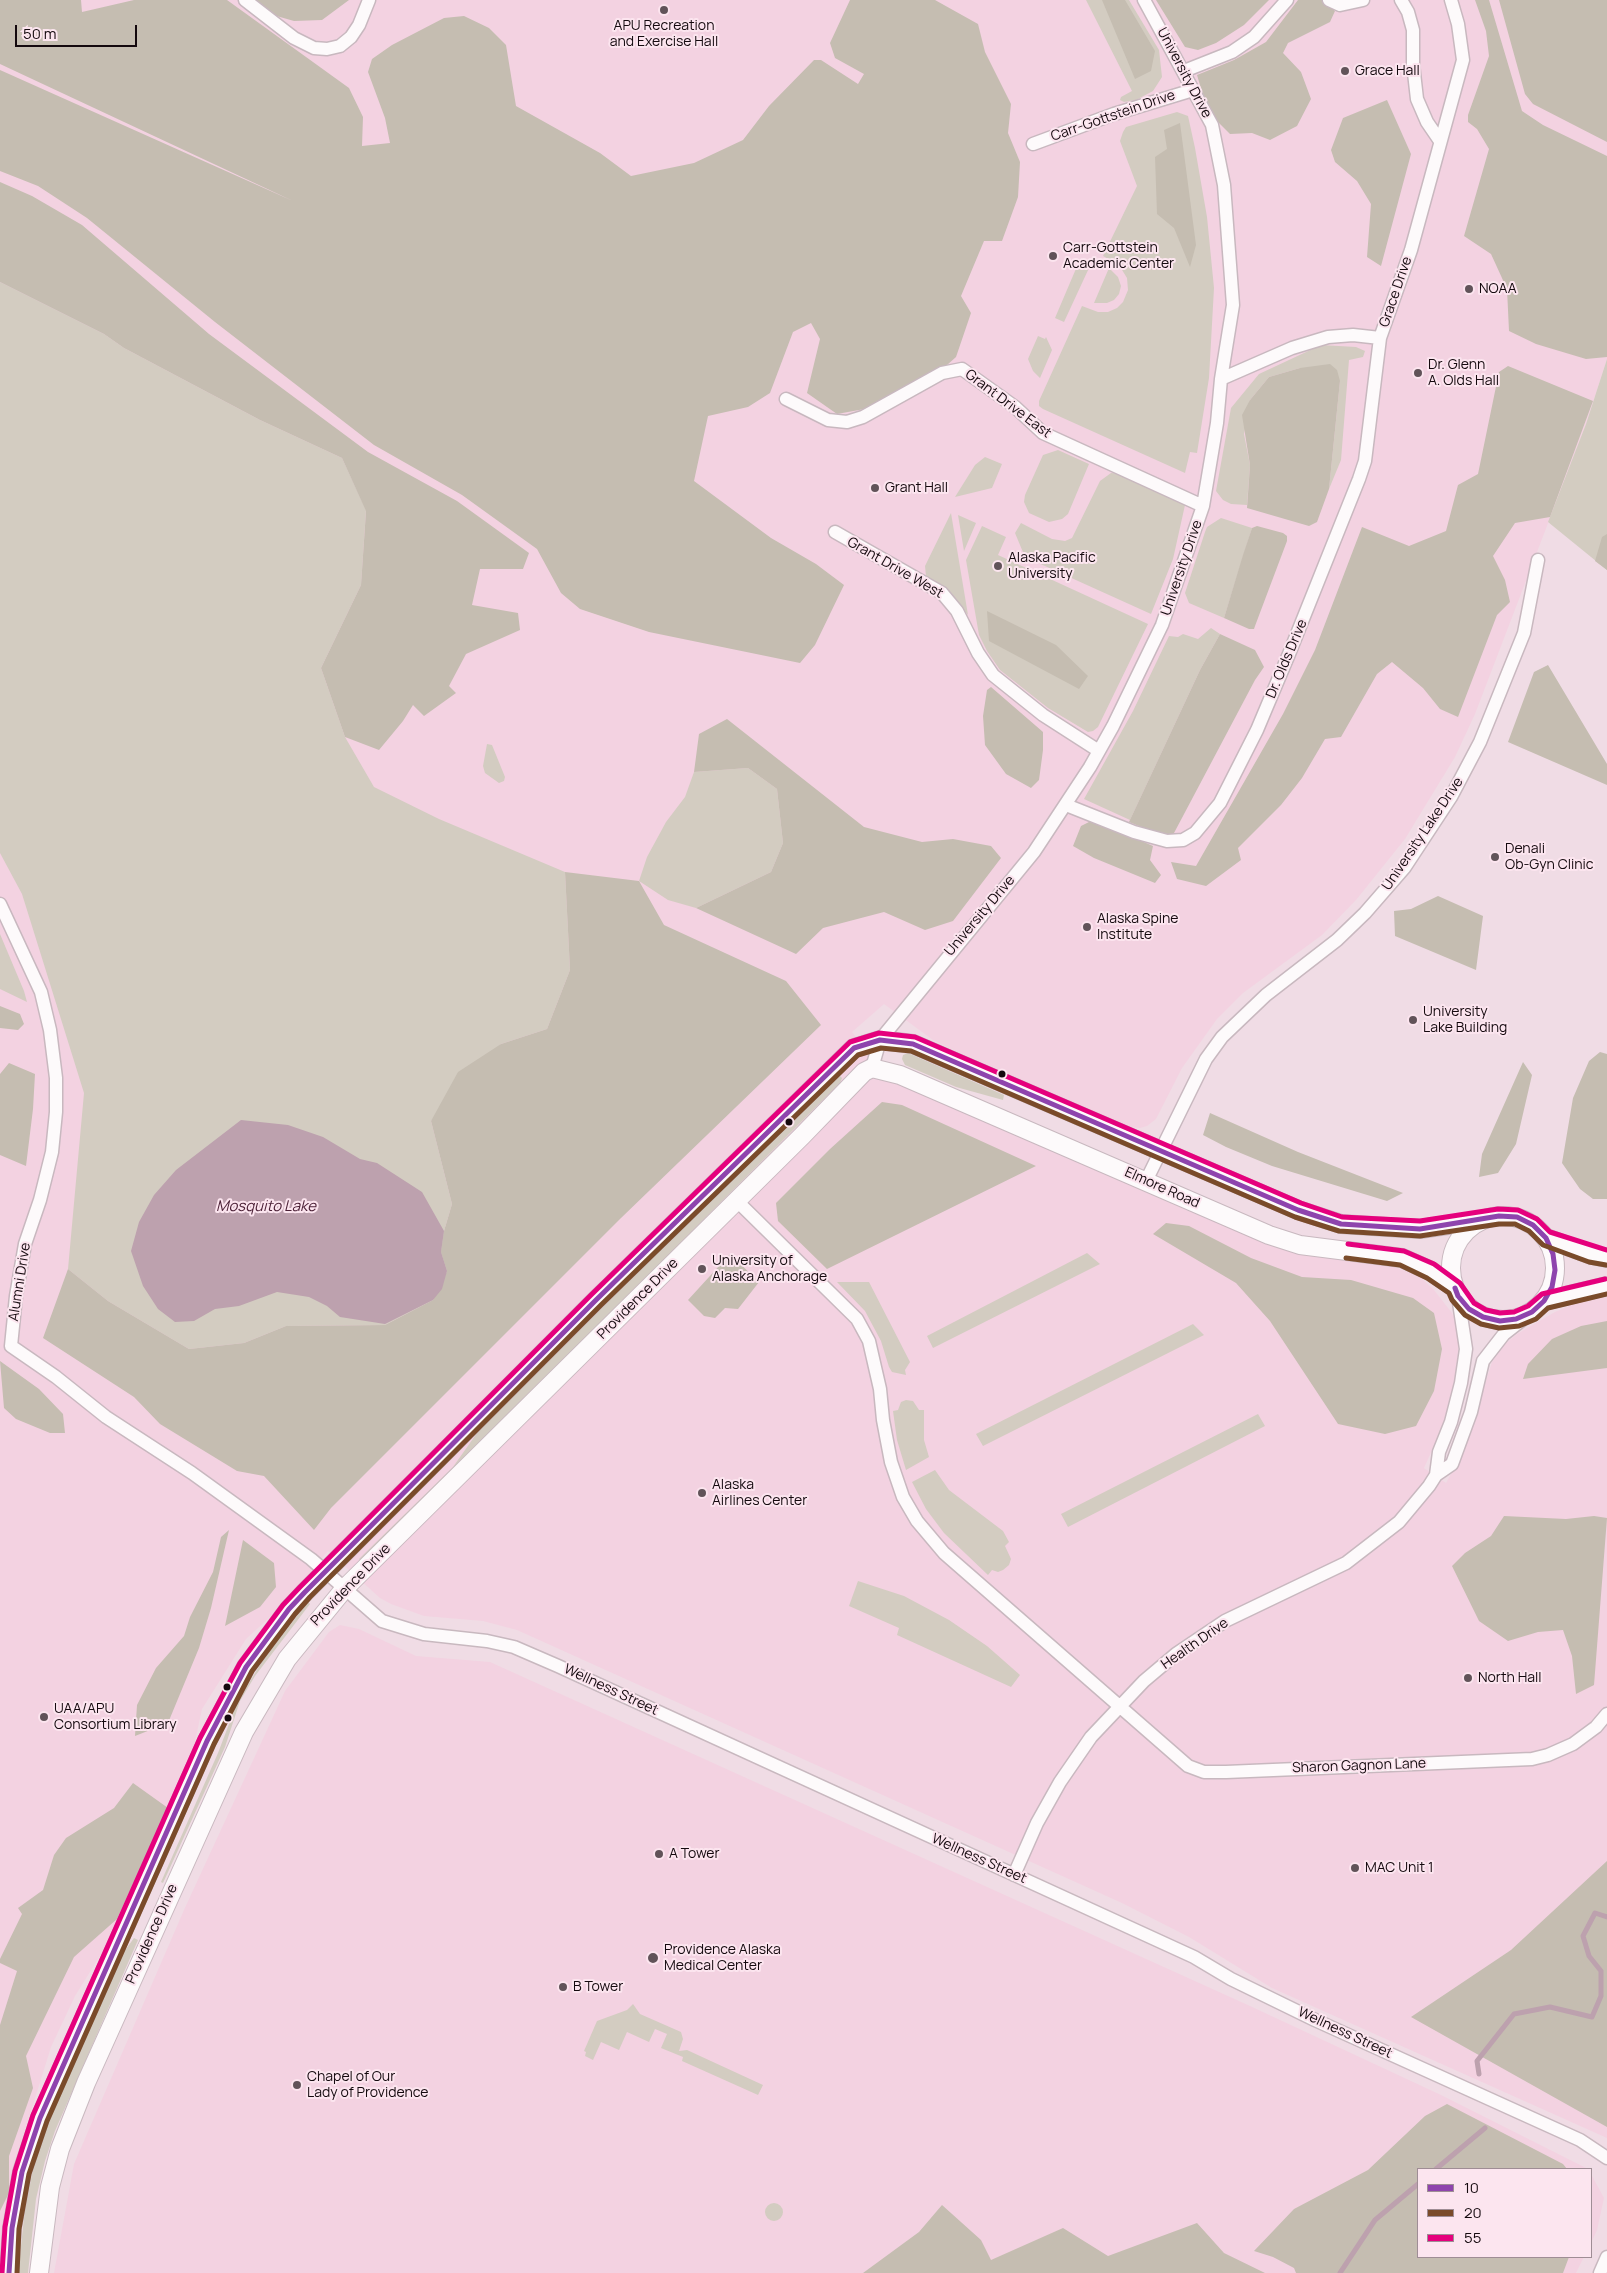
<!DOCTYPE html>
<style>
body{margin:0}
#map{position:relative;width:1607px;height:2273px;overflow:hidden;background:#f0dce5;font-family:Manrope,sans-serif}
canvas{display:block}
.legend{position:absolute;left:1417px;top:2168px;width:175px;height:90px;box-sizing:border-box;background:#fce5ef;border:1px solid #9f8d95;margin:0;padding:6px 9px;list-style:none;font-size:15px;color:#14090e}
.legend li{display:flex;align-items:center;gap:10px;height:25px}
.legend b{width:25px;border:1px solid #9f8d95}
.scale{position:absolute;left:15px;top:25px;width:122px;height:22px;box-sizing:border-box;border:2px solid #14090e;border-top:0;padding-left:6px;font-size:15px;line-height:18px;white-space:nowrap;color:#14090e;-webkit-text-stroke:4px #fce5ef;paint-order:stroke}
</style>
<div id="map">
<canvas width="1607" height="2273"></canvas>
<ul class="legend">
<li><b style="height:6px;background:#8e44ad"></b>10</li>
<li><b style="height:6px;background:#7a4b2a"></b>20</li>
<li><b style="height:6px;background:#e5007d"></b>55</li>
</ul>
<div class="scale">50 m</div>
</div>
<script>
const c = document.querySelector('canvas').getContext('2d');
c.lineJoin = 'round';
function fillPath(path, color) { c.fillStyle = color; c.fill(path, 'evenodd'); }
const shape = rows => new Path2D(rows.map(r => 'M' + r).join(''));
function stroke(path, color, width, dash) { c.strokeStyle = color; c.lineWidth = width; c.lineCap = dash ? 'butt' : 'round'; c.setLineDash(dash || []); c.stroke(path); }
function write(font, color, halo, rows, align = 'center') {
  c.font = font + ' Manrope,sans-serif'; c.lineWidth = 4; c.setLineDash([]); c.textBaseline = 'middle'; c.strokeStyle = halo; c.fillStyle = color; for (const [text, x, y, turn = 0] of rows) {
    c.save(); c.translate(x, y); c.rotate((+turn || 0) * Math.PI / 180); c.textAlign = isNaN(turn) ? turn : align; if (halo) c.strokeText(text, 0, 0); c.fillText(text, 0, 0); c.restore();
  }
}
fillPath(shape([
 [0,0,1607,0,1607,359,1586,424,1475,714,1455,757,1405,839,1356,900,1322,935,1243,993,1217,1019,1182,1068,1156,1119,1147,1126,1140,1128,1129,1127,949,1048,933,1040,884,1004,852,1032,888,1079,1186,1210,1259,1240,1281,1247,1389,1265,1419,1276,1434,1290,1452,1313,1456,1321,1459,1345,1452,1396,1446,1419,1424,1468,1446,1483,1457,1463,1474,1418,1492,1362,1504,1345,1517,1334,1555,1312,1574,1304,1607,1297,1607,2138,1272,1988,1189,1937,1122,1903,517,1630,483,1621,424,1616,391,1604,380,1598,328,1551,281,1607,246,1639,202,1709,194,1746,181,1778,103,1951,75,1996,51,2047,13,2169,0,2256],
 [340,1625,359,1629,416,1656,490,1662,1250,2006,1441,2095,1588,2169,1418,2169,1418,2257,1584,2257,1576,2273,54,2273,74,2164,184,1910,285,1691,329,1632],
 [1591,2174,1604,2198,1597,2230,1591,2243]
]), '#f3d2e1');
fillPath(shape([
 [1086,0,1129,0,1159,50,1162,77,1153,91,1136,100,1124,102,1120,100,1121,97,1132,91],
 [1177,112,1188,116,1195,148,1207,217,1214,288,1209,378,1197,453,1190,452,1185,473,1043,409,1039,406,1039,401,1082,306,1098,312,1108,312,1117,308,1123,302,1128,290,1127,278,1119,265,1103,256,1137,186,1120,141,1123,132,1126,127],
 [1078,264,1089,268,1064,322,1055,318],
 [1109,268,1118,277,1121,286,1119,294,1114,300,1107,303,1094,303],
 [0,282,104,334,124,348,260,420,342,458,366,510,361,585,321,668,345,737,374,787,439,819,565,872,570,970,547,1029,501,1044,431,1121,452,1204,444,1231,447,1271,433,1300,385,1325,286,1326,244,1343,189,1349,108,1301,68,1269,84,1093,22,894,0,853],
 [1038,336,1045,339,1046,337,1052,350,1040,378,1033,371,1028,359],
 [1321,345,1356,347,1365,351,1363,357,1349,360,1341,460,1329,489,1340,381,1300,368,1269,377,1250,400,1244,434,1250,465,1247,505,1231,504,1223,500,1216,491,1231,408,1259,374],
 [1607,359,1607,570,1548,522,1586,424],
 [1058,450,1089,464,1068,514,1062,519,1049,522,1029,513,1024,502,1025,495,1043,455],
 [985,457,1002,464,992,488,955,497,975,465],
 [1111,473,1125,474,1185,505,1173,559,1151,614,1025,557,1015,533,1021,523,1052,539,1065,541,1072,538,1100,481],
 [951,513,968,615,950,593,926,576,925,566],
 [958,515,976,523,964,551],
 [1221,518,1252,528,1224,618,1189,603,1185,593,1205,532,1207,527],
 [982,526,1006,537,998,555,1148,624,1098,727,1093,731,1088,732,1048,708,1000,670,987,651,979,635,966,560],
 [1211,628,1220,634,1200,670,1130,820,1084,799,1133,711,1169,636,1178,637,1183,634,1198,639],
 [487,744,492,745,505,777,504,781,499,783,485,773,483,766],
 [748,768,777,789,783,843,771,872,696,908,668,900,639,881,647,857,666,822,685,797,694,772],
 [0,934,24,991,27,1002,0,989],
 [908,1053,1004,1095,1003,1100,956,1087,905,1065,902,1059,903,1055],
 [840,1076,842,1078,840,1083,362,1562,359,1559,453,1467,477,1433,828,1082],
 [1087,1253,1100,1264,933,1348,927,1336],
 [837,1282,869,1282,910,1362,905,1370,906,1375,892,1372,889,1367,881,1341,865,1311],
 [1193,1324,1204,1335,983,1446,976,1434],
 [906,1400,913,1401,919,1410,924,1410,924,1440,929,1457,906,1470,897,1440,893,1411,898,1410,901,1402],
 [1258,1414,1265,1426,1068,1527,1061,1514],
 [935,1470,949,1490,1003,1531,1009,1542,1005,1546,1011,1559,1009,1565,1003,1570,998,1572,992,1570,988,1575,944,1533,926,1509,912,1482],
 [858,1581,904,1596,949,1620,987,1646,1020,1675,1011,1687,897,1635,899,1628,849,1606],
 [308,1602,310,1604,255,1676,240,1701,225,1747,163,1883,161,1882,218,1753,237,1703,264,1658],
 [134,1938,138,1940,55,2131,45,2161,36,2199,28,2273,18,2273,25,2209,33,2169,55,2100,121,1956],
 [633,2004,640,2014,681,2032,683,2039,679,2051,687,2050,763,2085,758,2095,682,2061,683,2057,661,2048,667,2034,655,2029,649,2042,627,2032,619,2050,601,2042,593,2060,585,2056,586,2052,584,2051,597,2021,627,2010],
 '765 2212a9 9 0 1 1 18 0a9 9 0 1 1-18 0Z'
]), '#d3ccc1');
fillPath(shape([
 [0,0,81,0,82,12,134,0,227,0,349,88,363,117,362,146,390,143,385,118,368,72,372,59,392,45,444,18,464,16,489,28,506,45,516,106,600,153,631,176,694,163,743,140,769,106,814,60,821,60,858,84,864,74,835,58,830,43,850,0,935,0,978,24,985,52,1011,104,1008,133,1020,162,1018,197,1002,241,984,241,961,296,971,313,956,357,947,365,870,408,837,414,807,393,820,339,811,323,793,332,770,393,748,407,708,416,694,481,771,538,816,564,844,585,815,645,800,663,649,632,580,609,561,593,537,549,462,495,374,445,215,322,87,218,38,186,0,171,0,70,293,201,0,64],
 [253,0,349,0,322,20,294,21,273,15],
 [1102,0,1125,0,1155,51,1151,71,1135,79],
 [1156,0,1269,0,1244,25,1216,43,1198,50,1185,47],
 [1298,0,1322,0,1335,11,1330,22,1288,43,1283,53,1301,72,1311,99,1297,126,1270,140,1252,133,1230,134,1214,118,1202,92,1197,75,1234,60,1266,42],
 [1475,0,1489,0,1522,111,1543,125,1607,156,1607,357,1586,359,1536,344,1509,331,1507,289,1491,254,1464,236,1489,149,1477,129,1468,122,1468,115,1489,56,1486,31],
 [1499,0,1607,0,1607,142,1533,104,1525,94],
 [1387,100,1411,154,1381,266,1367,257,1371,204,1357,181,1335,162,1331,150,1343,118],
 [1180,123,1196,245,1190,267,1174,228,1157,214,1155,157,1167,149,1164,130],
 [0,182,32,196,82,225,209,334,368,452,457,501,529,553,523,569,480,569,472,605,518,613,520,630,466,654,449,686,456,693,424,716,413,705,403,721,379,750,345,737,321,668,361,585,366,511,342,458,260,420,124,348,104,334,0,282],
 [1330,364,1337,370,1340,381,1329,489,1317,522,1309,526,1247,508,1250,465,1242,415,1250,400,1269,377,1300,368],
 [1508,366,1593,401,1550,517,1515,523,1493,556,1505,580,1510,602,1497,615,1458,717,1440,709,1423,688,1392,662,1377,674,1341,737,1325,739,1302,778,1281,805,1238,848,1241,860,1206,886,1177,879,1171,862,1196,866,1283,714,1315,650,1362,527,1409,546,1446,531,1458,485,1478,474,1499,372],
 [1257,526,1283,533,1287,536,1287,541,1255,626,1254,629,1249,629,1224,618,1243,555,1252,528],
 [1607,534,1607,570,1595,561,1602,537],
 [987,611,1056,645,1088,676,1079,689,989,641],
 [1220,634,1255,650,1264,667,1255,680,1174,833,1169,836,1154,832,1129,822,1200,670],
 [1548,665,1607,764,1607,785,1508,742,1534,672],
 [991,687,1043,732,1043,750,1039,780,1031,788,1006,774,985,745,983,716,987,690],
 [727,719,864,827,922,842,953,839,991,846,1001,858,953,921,925,930,884,912,823,928,796,954,696,908,771,872,783,843,777,789,748,768,694,772,699,734],
 [1093,820,1153,846,1150,860,1161,875,1155,883,1094,858,1073,846,1081,826],
 [565,872,639,881,664,925,786,981,821,1025,621,1218,331,1508,314,1530,264,1476,237,1471,160,1424,134,1397,43,1338,68,1269,108,1301,189,1349,244,1343,286,1326,385,1325,433,1300,447,1271,441,1252,444,1231,452,1204,431,1121,458,1072,501,1044,547,1029,570,970],
 [1438,896,1483,916,1476,970,1395,936,1394,911,1411,909],
 [0,1006,20,1014,24,1024,18,1030,0,1028],
 [1600,1052,1607,1054,1607,1199,1593,1199,1580,1189,1562,1163,1573,1098,1589,1061],
 [1523,1062,1532,1075,1516,1144,1498,1173,1479,1177,1482,1154],
 [9,1063,35,1074,33,1109,26,1166,0,1155,0,1074],
 [882,1102,902,1105,1036,1166,827,1269,778,1221,776,1203,830,1149],
 [1210,1113,1298,1152,1403,1193,1387,1201,1272,1166,1226,1147,1203,1135],
 [1166,1223,1189,1226,1251,1258,1302,1277,1351,1280,1413,1298,1434,1313,1442,1349,1434,1391,1416,1426,1385,1434,1338,1424,1270,1321,1236,1283,1153,1234],
 [730,1254,759,1282,738,1309,725,1308,715,1318,704,1316,688,1300],
 [1607,1321,1607,1368,1523,1379,1528,1364,1552,1339,1581,1326],
 [0,1361,39,1389,63,1414,65,1433,50,1433,16,1419,4,1408],
 [1504,1516,1566,1519,1594,1516,1607,1518,1594,1685,1576,1694,1572,1656,1563,1630,1538,1632,1508,1641,1479,1621,1452,1566,1465,1553,1491,1536],
 [229,1530,211,1608,199,1648,168,1723,135,1736,137,1705,156,1668,184,1636,190,1617,213,1572,221,1537],
 [243,1540,274,1563,276,1587,260,1607,225,1626],
 [133,1783,168,1808,117,1919,74,1957,26,2056,33,2088,9,2156,9,2193,0,2211,0,2025,17,1971,0,1963,0,1959,22,1914,18,1908,43,1890,54,1855,66,1838,114,1808],
 [1607,1861,1607,2127,1411,2017,1511,1950],
 [1447,2104,1563,2164,1567,2169,1418,2169,1418,2257,1569,2257,1563,2273,1296,2273,1294,2268,1273,2257,1254,2251,1294,2209,1368,2170,1425,2116],
 [942,2205,981,2240,991,2260,1063,2228,1108,2256,1197,2223,1224,2253,1265,2273,863,2273,919,2232]
]), '#c5bdb1');
fillPath(shape([
 [241,1120,288,1125,323,1137,360,1159,377,1163,422,1192,444,1231,441,1252,447,1271,442,1289,433,1300,385,1324,340,1317,327,1306,309,1297,277,1292,239,1306,215,1309,194,1321,175,1322,158,1309,143,1286,131,1251,139,1222,154,1195,176,1170]
]), '#bda1ae');
stroke(shape([
 [1479,2074,1477,2061,1514,2014,1550,2007,1592,2017,1601,1996,1601,1971,1589,1956,1583,1936,1595,1913,1607,1917],
 [1436,2169,1485,2128],
 [1340,2273,1375,2220,1418,2184]
]), '#bda1ae', 5);
const minor = shape([
 [245,0,294,38,314,48,327,49,340,46,351,37,359,25,369,0],
 [1329,0,1340,5,1363,0],
 [1401,0,1408,12,1413,30,1413,64,1417,99,1427,122,1440,141],
 [1184,71,1232,52,1254,37,1287,0],
 [1033,144,1114,114,1193,90],
 [1221,379,1292,348,1328,337,1353,335,1380,338,1411,250,1463,60,1458,24,1451,0],
 [786,399,828,420,847,422,863,417,942,373,962,369,1015,407,1043,433,1203,506],
 [835,532,942,593,957,611,978,653,993,675,1043,715,1099,751],
 [1066,805,1134,832,1167,841,1183,840,1195,833,1220,803,1257,730,1289,654,1359,479,1365,461,1380,338],
 [0,904,41,992,50,1030,56,1078,56,1112,52,1152,40,1200,25,1244,16,1296,11,1346,56,1377,106,1417,192,1473,311,1559,382,1621,424,1634,487,1641,514,1647,558,1666,1194,1957,1231,1979,1315,2020,1580,2140,1607,2158],
 [872,1068,880,1040,1034,852,1090,767,1113,726,1162,625,1203,506,1217,423,1221,379,1233,305,1224,185,1212,125,1144,0],
 [1146,1181,1206,1059,1222,1037,1266,995,1337,940,1365,913,1405,867,1451,797,1480,742,1524,633,1538,560],
 [737,1201,857,1319,869,1341,880,1389,883,1420,891,1462,903,1497,917,1521,944,1553,1188,1766,1204,1772,1226,1772,1532,1759,1548,1755,1573,1744,1596,1727,1607,1714],
 [1436,1475,1452,1464,1471,1412,1483,1361,1504,1334,1532,1312],
 [1014,1875,1037,1823,1060,1782,1091,1737,1144,1681,1176,1654,1225,1621,1346,1563,1399,1522,1429,1486,1436,1475,1439,1452,1451,1422,1461,1383,1466,1349,1458,1296],
 [1600,2273,1607,2257]
]);
const secondary = shape([
 '1451 1268a52 52 0 1 1 104 0a52 52 0 1 1-104 0Z',
 [1546,1238,1592,1255,1607,1258],
 [1544,1301,1607,1286],
 [9,2273,12,2228,22,2172,40,2118,207,1741,246,1667,289,1609,305,1592,596,1300,854,1048,880,1040,913,1044,1298,1210,1341,1224,1420,1229,1482,1220],
 [39,2273,50,2187,60,2149,86,2083,244,1732,287,1659,345,1588,802,1136,864,1072,872,1068,900,1075,1269,1235,1300,1245,1402,1258,1431,1271,1455,1288]
]);
stroke(minor, '#c8b8bf', 15);
stroke(secondary, '#c8b8bf', 20);
stroke(minor, '#fdfafb', 12);
stroke(secondary, '#fdfafb', 18);
stroke(shape([
 [9,2273,12,2228,22,2172,40,2118,207,1741,246,1667,289,1609,305,1592,596,1300,854,1048,880,1040,913,1044,1298,1210,1341,1224,1420,1229,1499,1216,1517,1217,1533,1225,1546,1238,1553,1254,1555,1270,1552,1287,1544,1301,1532,1312,1516,1319,1500,1321,1483,1317,1469,1309,1458,1296,1455,1288]
]), '#8e44ad', 5);
stroke(shape([
 [1346,1258,1400,1265,1427,1278,1449,1293,1452,1300,1465,1315,1481,1324,1499,1328,1519,1326,1536,1319,1548,1308,1607,1294],
 [17,2273,19,2229,29,2174,47,2121,214,1744,252,1671,295,1614,310,1597,601,1305,858,1055,881,1048,911,1051,1295,1217,1339,1231,1420,1236,1499,1224,1515,1224,1529,1231,1543,1245,1589,1262,1606,1265]
]), '#7a4b2a', 5);
stroke(shape([
 [1348,1244,1404,1251,1434,1264,1460,1283,1474,1303,1486,1310,1500,1313,1514,1312,1528,1306,1542,1294,1605,1279],
 [2,2273,5,2227,15,2171,33,2115,200,1738,240,1663,283,1605,300,1587,591,1295,850,1042,879,1033,915,1037,1301,1203,1342,1217,1420,1221,1498,1209,1518,1210,1537,1219,1550,1232,1607,1250]
]), '#e5007d', 5);
for (const [x, y, r, color] of [
 [664,10,5,"#615359"],
 [1345,71,5,"#615359"],
 [1053,256,5,"#615359"],
 [1469,289,5,"#615359"],
 [1418,373,5,"#615359"],
 [875,488,5,"#615359"],
 [998,566,5,"#615359"],
 [1495,857,5,"#615359"],
 [1087,927,5,"#615359"],
 [1413,1020,5,"#615359"],
 [1002,1074,4.5,"#14090e"],
 [789,1122,4.5,"#14090e"],
 [702,1269,5,"#615359"],
 [702,1493,5,"#615359"],
 [1468,1678,5,"#615359"],
 [227,1687,4.5,"#14090e"],
 [44,1717,5,"#615359"],
 [228,1718,4.5,"#14090e"],
 [659,1854,5,"#615359"],
 [1355,1868,5,"#615359"],
 [653,1958,6,"#615359"],
 [563,1987,5,"#615359"],
 [297,2085,5,"#615359"]
]) { const dot = new Path2D(); dot.arc(x, y, r, 0, 2 * Math.PI); c.fillStyle = color; c.fill(dot); stroke(dot, '#fce5ef', 2); }
write('14px', '#14090e', '#fce5ef', [
 ["APU Recreation",664,26,"center"],
 ["and Exercise Hall",664,42,"center"],
 ["Grace Hall",1355,71],
 ["Carr-Gottstein",1063,248],
 ["Academic Center",1063,264],
 ["NOAA",1479,289],
 ["Dr. Glenn",1428,365],
 ["A. Olds Hall",1428,381],
 ["Grant Hall",885,488],
 ["Alaska Pacific",1008,558],
 ["University",1008,574],
 ["Denali",1505,849],
 ["Ob-Gyn Clinic",1505,865],
 ["Alaska Spine",1097,919],
 ["Institute",1097,935],
 ["University",1423,1012],
 ["Lake Building",1423,1028],
 ["University of",712,1261],
 ["Alaska Anchorage",712,1277],
 ["Alaska",712,1485],
 ["Airlines Center",712,1501],
 ["North Hall",1478,1678],
 ["UAA/APU",54,1709],
 ["Consortium Library",54,1725],
 ["A Tower",669,1854],
 ["MAC Unit 1",1365,1868],
 ["Providence Alaska",664,1950],
 ["Medical Center",664,1966],
 ["B Tower",573,1987],
 ["Chapel of Our",307,2077],
 ["Lady of Providence",307,2093]
], 'left');
write('14px', '#14090e', '#fce5ef', [
 ["University Drive",1184,73,62],
 ["Carr-Gottstein Drive",1113,116,-19],
 ["Grace Drive",1396,292,-71],
 ["Grant Drive East",1008,404,37],
 ["Grant Drive West",895,568,30],
 ["University Drive",1182,568,-71],
 ["Dr. Olds Drive",1287,659,-67],
 ["University Lake Drive",1423,834,-56],
 ["University Drive",980,916,-50],
 ["Elmore Road",1162,1188,24],
 ["Alumni Drive",20,1282,-81],
 ["Providence Drive",638,1299,-45],
 ["Providence Drive",351,1585,-46],
 ["Health Drive",1195,1644,-35],
 ["Wellness Street",611,1690,25],
 ["Sharon Gagnon Lane",1359,1766,-2],
 ["Wellness Street",979,1859,24],
 ["Providence Drive",152,1934,-66],
 ["Wellness Street",1345,2033,25]
]);
write('italic 15px', '#4a1f35', '#fce5ef', [
 ["Mosquito Lake",266,1207]
]);
</script>
